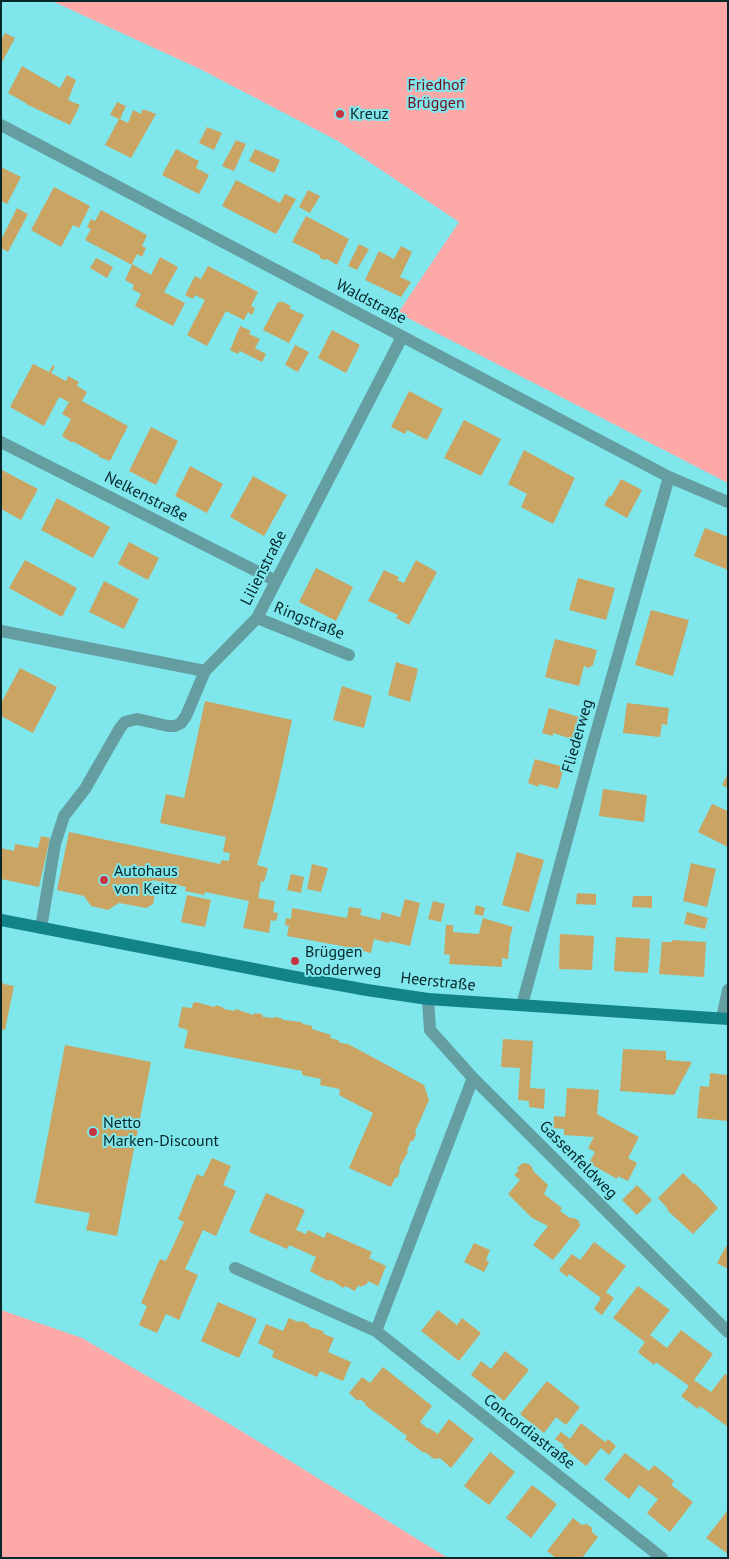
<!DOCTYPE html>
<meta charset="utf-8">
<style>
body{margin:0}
#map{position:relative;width:729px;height:1559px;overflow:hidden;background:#7fe6ec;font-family:"PT Sans",sans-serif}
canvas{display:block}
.frame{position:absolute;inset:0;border:2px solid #052729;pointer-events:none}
</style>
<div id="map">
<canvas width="729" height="1559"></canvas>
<div class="frame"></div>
</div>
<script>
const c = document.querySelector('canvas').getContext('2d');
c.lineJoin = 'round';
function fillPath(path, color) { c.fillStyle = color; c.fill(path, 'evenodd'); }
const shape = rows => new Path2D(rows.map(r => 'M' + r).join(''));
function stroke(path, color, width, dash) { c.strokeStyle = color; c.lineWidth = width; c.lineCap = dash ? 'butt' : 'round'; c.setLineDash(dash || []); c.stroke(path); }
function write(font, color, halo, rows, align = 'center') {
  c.font = font + ' "PT Sans",sans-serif'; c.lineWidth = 4; c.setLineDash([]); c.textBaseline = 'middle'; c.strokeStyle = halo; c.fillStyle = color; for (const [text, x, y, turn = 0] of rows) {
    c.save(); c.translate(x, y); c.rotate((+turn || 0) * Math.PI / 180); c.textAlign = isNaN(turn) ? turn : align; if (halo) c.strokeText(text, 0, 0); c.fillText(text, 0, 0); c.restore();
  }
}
fillPath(shape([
 [52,1,728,1,728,483,398,313,459,222,338,141,200,69],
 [1,1310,82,1338,238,1429,448,1558,1,1558]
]), '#fca9a8');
fillPath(shape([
 [5,33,15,38,1,64,1,40],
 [22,66,60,88,67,75,76,80,68,100,80,105,70,125,26,104,26,103,8,93],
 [117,102,126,106,120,119,128,123,133,110,141,114,142,110,146,110,156,114,131,158,105,145,119,119,110,115],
 [207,127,222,133,214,150,199,143],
 [236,140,246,144,234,171,222,166],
 [176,149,199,161,196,168,209,175,199,194,162,175],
 [255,149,280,160,274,173,249,161],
 [1,167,21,177,7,204,1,201],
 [236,180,280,203,285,194,296,199,276,234,222,206],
 [54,187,90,206,79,228,73,225,61,247,31,230],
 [308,190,320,196,310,213,299,207],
 [17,208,28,214,8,252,1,248,1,240],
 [101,210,147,235,142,246,146,248,142,257,137,254,132,264,151,275,160,257,178,267,164,292,185,303,173,326,135,306,141,294,132,289,134,285,125,280,132,265,85,240,91,229,87,227,91,219,95,221],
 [306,216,349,239,337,265,327,259,324,260,320,258,319,255,292,242],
 [359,244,369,249,357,270,348,266],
 [401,246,412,252,400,277,411,282,401,297,365,280,379,251,394,259],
 [96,258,113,267,107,278,90,268],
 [208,266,258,292,251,306,255,308,252,315,248,312,244,320,226,311,207,346,187,335,205,300,195,295,193,299,185,295,195,276,201,279],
 [281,301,291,306,289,308,304,315,289,343,263,330,278,302,280,303],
 [240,326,251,331,249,334,260,339,255,348,266,354,262,362,240,351,238,354,230,350],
 [332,330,360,345,346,373,318,358],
 [295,345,309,352,298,372,285,365],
 [33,364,49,372,53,365,55,366,51,373,66,381,68,376,79,382,77,386,87,392,82,401,128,426,110,461,99,457,98,455,74,442,71,442,62,436,71,419,62,414,69,402,59,397,44,426,10,407],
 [409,391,443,409,427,440,407,430,405,434,391,427],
 [464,420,501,439,481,476,444,458],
 [151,427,178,441,156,485,129,471],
 [524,450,575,478,553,524,521,507,527,494,508,484],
 [190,466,223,484,207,513,175,496],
 [2,470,38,489,21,520,1,509],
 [253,476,287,495,264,536,230,517],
 [621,479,642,490,627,518,604,505,610,495,611,497],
 [57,498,110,527,93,558,41,530],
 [705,528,728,537,728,570,694,556],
 [129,542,159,558,148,580,118,564],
 [25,560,77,588,62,617,9,588],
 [416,560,437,572,409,625,396,618,398,615,368,601,384,570,399,577,397,580,404,583],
 [316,568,353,587,336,621,299,602],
 [578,578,615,588,606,620,569,610],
 [104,581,139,599,124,629,89,612],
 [651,610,689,620,673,676,635,665],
 [555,639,597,650,593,665,588,668,584,666,579,686,545,677],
 [396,662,418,669,410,702,388,695],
 [20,668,57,687,33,733,1,716,1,703],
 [342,686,372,696,364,728,333,720],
 [205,701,292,720,277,790,257,865,268,868,264,882,261,881,258,898,275,901,273,912,278,913,276,921,271,920,269,933,243,928,249,901,205,892,204,895,185,891,186,887,152,880,156,888,153,904,146,908,119,903,108,910,91,906,84,896,57,890,69,832,220,864,222,860,229,861,230,853,223,852,226,837,160,823,166,794,184,798],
 [627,703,669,708,667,725,662,724,660,737,623,733],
 [549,708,579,717,572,739,553,733,553,736,542,733],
 [535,759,564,767,558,789,539,784,539,787,528,783],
 [728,773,728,788,722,785],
 [603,789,647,795,644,822,599,816],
 [712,804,728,811,728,847,698,832],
 [41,836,50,838,39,887,1,879,1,848,14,851,15,844,38,848],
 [517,852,544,860,529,912,502,905],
 [691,863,716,869,707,907,683,901],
 [312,864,328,868,321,892,307,889],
 [291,874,304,877,301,893,287,890],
 [577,893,596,894,596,905,576,904],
 [187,895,211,900,205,927,181,922],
 [633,896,652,896,652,908,632,907],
 [405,899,420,903,410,946,390,941,389,943,374,939,371,953,342,946,287,936,289,926,285,925,286,918,291,919,292,908,347,918,349,907,362,909,360,915,380,920,382,912,400,917],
 [433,901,445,904,441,922,428,919],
 [476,905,485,908,483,916,474,914],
 [687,912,708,918,705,929,684,924],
 [483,918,513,927,510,937,508,959,502,958,502,967,449,964,450,955,444,954,446,925,453,925,453,932,479,934],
 [560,934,594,936,592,970,559,969],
 [616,937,650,939,648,973,614,971],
 [672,940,706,942,704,977,659,974,662,942,672,942],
 [1,981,4,984,14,986,5,1030,1,1029],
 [196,1002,214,1007,216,1005,222,1007,224,1009,234,1011,236,1009,253,1015,255,1013,262,1014,263,1017,273,1018,275,1017,281,1018,283,1020,301,1022,303,1024,312,1026,312,1029,331,1035,330,1038,338,1040,340,1043,348,1044,424,1085,429,1100,415,1132,416,1134,414,1140,411,1141,407,1150,408,1152,399,1168,400,1170,398,1177,395,1178,391,1187,349,1168,373,1113,339,1095,340,1089,320,1085,321,1079,302,1075,302,1071,184,1048,188,1030,178,1027,182,1007,192,1008,193,1003],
 [503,1039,533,1041,530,1088,545,1089,544,1109,529,1107,529,1101,518,1100,520,1068,501,1067],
 [65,1045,151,1062,117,1236,86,1230,90,1213,35,1203],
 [623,1049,666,1051,666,1060,692,1062,674,1095,620,1091],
 [710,1073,728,1075,728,1121,697,1118,700,1086,709,1087],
 [567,1088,599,1090,597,1114,639,1137,628,1158,637,1163,628,1181,618,1176,617,1179,589,1163,595,1152,588,1148,594,1137,564,1135,564,1129,553,1128,554,1116,565,1117],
 [212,1158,231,1166,223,1185,236,1191,216,1236,203,1230,185,1269,198,1275,179,1320,166,1314,157,1333,139,1325,147,1306,141,1303,160,1259,166,1261,175,1242,184,1222,178,1219,197,1174,203,1177],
 [523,1163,529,1164,532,1167,533,1171,548,1185,544,1194,562,1208,560,1211,570,1218,574,1218,579,1221,580,1226,553,1260,533,1245,548,1226,532,1218,508,1194,520,1180,514,1175,519,1170,517,1168],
 [683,1173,694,1184,695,1183,718,1208,693,1234,667,1210,668,1209,658,1198],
 [637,1185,652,1200,637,1215,622,1200],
 [266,1193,305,1210,296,1230,306,1234,308,1230,324,1238,327,1232,372,1252,369,1258,386,1266,378,1286,368,1281,367,1284,360,1287,358,1285,355,1291,345,1286,343,1288,333,1281,330,1280,328,1281,310,1271,316,1257,289,1245,287,1249,249,1232],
 [594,1242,626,1266,606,1292,614,1298,602,1315,594,1309,601,1298,569,1274,567,1277,559,1270,572,1254,580,1260],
 [474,1243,490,1250,486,1260,489,1262,484,1272,464,1262],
 [728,1243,728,1269,717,1263],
 [638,1286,670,1310,650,1335,667,1348,681,1330,713,1354,694,1380,711,1392,725,1374,728,1376,728,1427,700,1406,698,1409,681,1396,689,1386,656,1362,654,1365,638,1352,645,1342,613,1318],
 [218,1302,257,1319,239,1358,201,1341],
 [438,1310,457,1325,462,1318,481,1333,459,1361,421,1331],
 [289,1318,298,1322,302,1321,308,1324,310,1327,323,1331,324,1334,334,1338,328,1352,351,1362,343,1381,320,1371,317,1377,272,1357,274,1351,258,1343,266,1324,283,1331],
 [505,1351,529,1370,504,1401,471,1375,481,1361,491,1369],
 [383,1367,432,1406,420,1422,428,1429,429,1428,438,1434,449,1419,474,1439,451,1468,440,1458,434,1459,425,1452,424,1453,405,1439,407,1436,365,1405,366,1404,360,1399,358,1401,349,1393,362,1377,370,1383],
 [547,1381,580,1407,566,1425,556,1417,544,1433,520,1414],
 [581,1423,605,1442,608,1439,616,1446,609,1455,601,1448,586,1466,563,1447,564,1445,555,1439,561,1432,570,1439],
 [490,1452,515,1472,489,1505,464,1486],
 [625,1453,649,1471,654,1465,674,1481,671,1485,693,1502,670,1532,647,1513,658,1499,639,1485,629,1499,604,1479],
 [532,1485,557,1504,531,1538,506,1518],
 [728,1510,728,1554,706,1538],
 [573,1518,582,1525,587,1524,592,1528,592,1532,598,1537,582,1558,556,1558,547,1551]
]), '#caa462');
stroke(shape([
 [41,928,55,844,64,816,85,789,120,728,125,722,137,719,168,726,175,726,181,723,186,716,205,671]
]), '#649ea1', 12);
stroke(shape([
 [1,125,669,477,728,502],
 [1,442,276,581],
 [257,618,349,655],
 [1,631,205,671,257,618,402,337],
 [428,999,430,1030,473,1078,728,1332],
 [522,1005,592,747,669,477],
 [722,1018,728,990],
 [235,1268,376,1331,662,1558],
 [376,1331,473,1078]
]), '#649ea1', 12);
stroke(shape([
 [1,920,290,976,367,990,428,999,728,1019]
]), '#128389', 12);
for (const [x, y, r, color] of [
 [340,114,5,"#c43441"],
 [104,880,5,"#c43441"],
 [295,961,5,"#c43441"],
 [93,1132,5,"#c43441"]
]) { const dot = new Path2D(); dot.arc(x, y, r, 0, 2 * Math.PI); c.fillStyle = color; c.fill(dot); stroke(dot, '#7fe6ec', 2); }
write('16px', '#710e1c', '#7fe6ec', [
 ["Friedhof",436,85],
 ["Brüggen",436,103]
]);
write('16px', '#052729', '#7fe6ec', [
 ["Kreuz",350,114],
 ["Autohaus",114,871],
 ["von Keitz",114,889],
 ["Brüggen",305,952],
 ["Rodderweg",305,970],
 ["Netto",103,1123],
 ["Marken-Discount",103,1141]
], 'left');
write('16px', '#052729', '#7fe6ec', [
 ["Waldstraße",371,302,28],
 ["Nelkenstraße",146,497,27],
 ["Lilienstraße",264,568,-63],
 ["Ringstraße",309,621,22],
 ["Fliederweg",578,736,-74],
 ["Heerstraße",438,982,6],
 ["Gassenfeldweg",578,1160,45],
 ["Concordiastraße",529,1432,38]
]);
</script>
